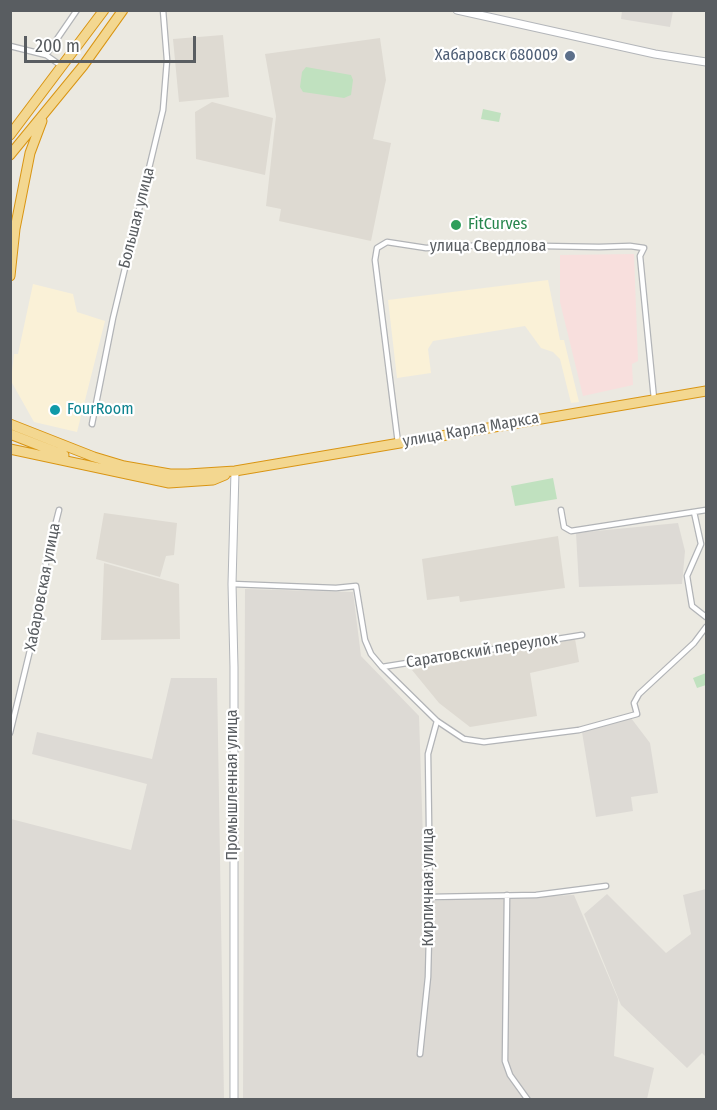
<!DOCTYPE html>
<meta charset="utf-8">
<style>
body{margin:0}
#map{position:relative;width:717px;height:1110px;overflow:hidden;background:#ebe9e1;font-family:"Fira Sans Condensed",sans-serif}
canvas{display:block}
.frame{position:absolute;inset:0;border:12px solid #595d61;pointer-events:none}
.scale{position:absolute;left:24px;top:36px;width:172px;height:27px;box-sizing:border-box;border:3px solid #595d61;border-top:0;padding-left:8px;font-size:18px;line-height:21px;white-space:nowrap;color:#595d61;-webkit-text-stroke:4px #fff;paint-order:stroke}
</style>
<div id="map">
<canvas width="717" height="1110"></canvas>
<div class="frame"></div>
<div class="scale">200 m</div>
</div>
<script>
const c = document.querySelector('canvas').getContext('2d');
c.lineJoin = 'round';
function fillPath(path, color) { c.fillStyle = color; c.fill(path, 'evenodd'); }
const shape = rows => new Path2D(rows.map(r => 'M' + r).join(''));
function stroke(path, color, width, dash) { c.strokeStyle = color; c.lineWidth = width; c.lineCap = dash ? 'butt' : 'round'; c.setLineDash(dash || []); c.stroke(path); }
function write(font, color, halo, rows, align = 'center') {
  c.font = font + ' "Fira Sans Condensed",sans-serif'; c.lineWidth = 4.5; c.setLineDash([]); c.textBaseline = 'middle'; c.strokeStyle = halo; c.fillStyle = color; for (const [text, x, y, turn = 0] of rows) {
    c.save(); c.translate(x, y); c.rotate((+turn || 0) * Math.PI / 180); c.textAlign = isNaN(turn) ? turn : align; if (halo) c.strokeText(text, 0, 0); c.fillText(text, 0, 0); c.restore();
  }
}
fillPath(shape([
 [548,280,560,340,564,340,579,402,571,403,560,359,553,352,541,348,525,326,433,341,428,349,431,373,397,378,388,300],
 [33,284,73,294,77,312,105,321,77,432,34,422,11,381,14,354,18,354]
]), '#faf1d7');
fillPath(shape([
 [622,11,673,11,670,27,621,19],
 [678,523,685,551,682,584,579,587,576,533],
 [245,589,353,592,361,656,419,716,425,901,574,895,618,999,614,1056,654,1068,647,1099,243,1100],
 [171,678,217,678,224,1099,11,1099,11,819,131,850,147,784,32,754,37,732,152,759],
 [631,718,650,743,658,793,631,797,633,811,596,817,582,732],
 [706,889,706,1057,702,1053,687,1068,621,1005,584,914,607,894,666,953,691,934,683,895]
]), '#dddad5');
fillPath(shape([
 [223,35,229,97,179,102,173,39],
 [380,38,386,80,373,139,391,143,371,241,279,221,281,209,266,206,276,116,265,54],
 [212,102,273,118,265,175,196,159,195,112],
 [104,513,177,523,174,555,166,556,160,577,96,559],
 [558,536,565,588,460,602,459,596,427,600,422,559],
 [104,563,179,584,180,639,101,640],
 [575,639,579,662,530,673,537,716,470,727,439,703,412,670]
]), '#dedad2');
fillPath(shape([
 [634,254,638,361,632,364,633,385,583,396,560,302,560,255]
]), '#f8dfdd');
fillPath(shape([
 [306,67,351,75,353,80,351,95,344,98,303,92,300,87,302,72],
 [483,109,501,113,499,122,481,119],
 [553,478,557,499,515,506,511,486],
 [706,673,706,685,697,688,693,678]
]), '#c0e1bf');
const street = shape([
 [10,46,46,55,63,67],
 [46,55,77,10],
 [92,424,113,318,163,110,167,60,163,10],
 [398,443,375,260,377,248,387,242,426,248,488,245,599,247,630,246,644,248,640,256,654,399],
 [561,510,564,527,571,531,706,510],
 [694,512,701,544,687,576,692,606,706,617],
 [232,584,336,588,356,586,365,640,371,654,382,667,437,721,464,739,484,742,579,730,637,714,634,703,639,694,694,643,706,627],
 [382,667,582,635],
 [10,733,45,588,46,561,59,510],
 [507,895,505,1061,510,1075,528,1100],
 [430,897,536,895,606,886],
 [420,1054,428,977,430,897,428,754,437,721]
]);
const secondary = shape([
 [457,10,655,54,706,62],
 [234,1100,234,667,232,584,235,471]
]);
const highway = shape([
 [10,135,104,10],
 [10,155,83,66,123,10],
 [10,276,15,229,30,153,42,121],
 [10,424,94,457,124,466,170,474,188,474,235,471,706,391],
 [10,434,64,455],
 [10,449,169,483,213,480,225,475]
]);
stroke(street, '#b2b4b7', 7);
stroke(secondary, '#b3b6ba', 9);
stroke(highway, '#d99513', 11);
stroke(street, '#fff', 4.5);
stroke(secondary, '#fff', 7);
stroke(highway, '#f3d790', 9);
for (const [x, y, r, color] of [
 [570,56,6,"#5c6f8a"],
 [456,225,6,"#2e9e5b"],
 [55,410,6,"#0f9aa8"]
]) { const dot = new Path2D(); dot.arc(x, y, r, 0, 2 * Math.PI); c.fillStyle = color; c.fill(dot); stroke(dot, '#fff', 2); }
write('16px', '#4e5e75', '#fff', [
 ["Хабаровск 680009",558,56]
], 'right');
write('16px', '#595d61', '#fff', [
 ["Большая улица",137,218,-76],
 ["улица Свердлова",488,247],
 ["улица Карла Маркса",471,430,-10],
 ["Хабаровская улица",43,587,-79],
 ["Саратовский переулок",482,651,-9],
 ["Промышленная улица",233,785,-90],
 ["Кирпичная улица",429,887,-90]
]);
write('16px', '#27864d', '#fff', [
 ["FitCurves",468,225]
], 'left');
write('16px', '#0d838f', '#fff', [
 ["FourRoom",67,410]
], 'left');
</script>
